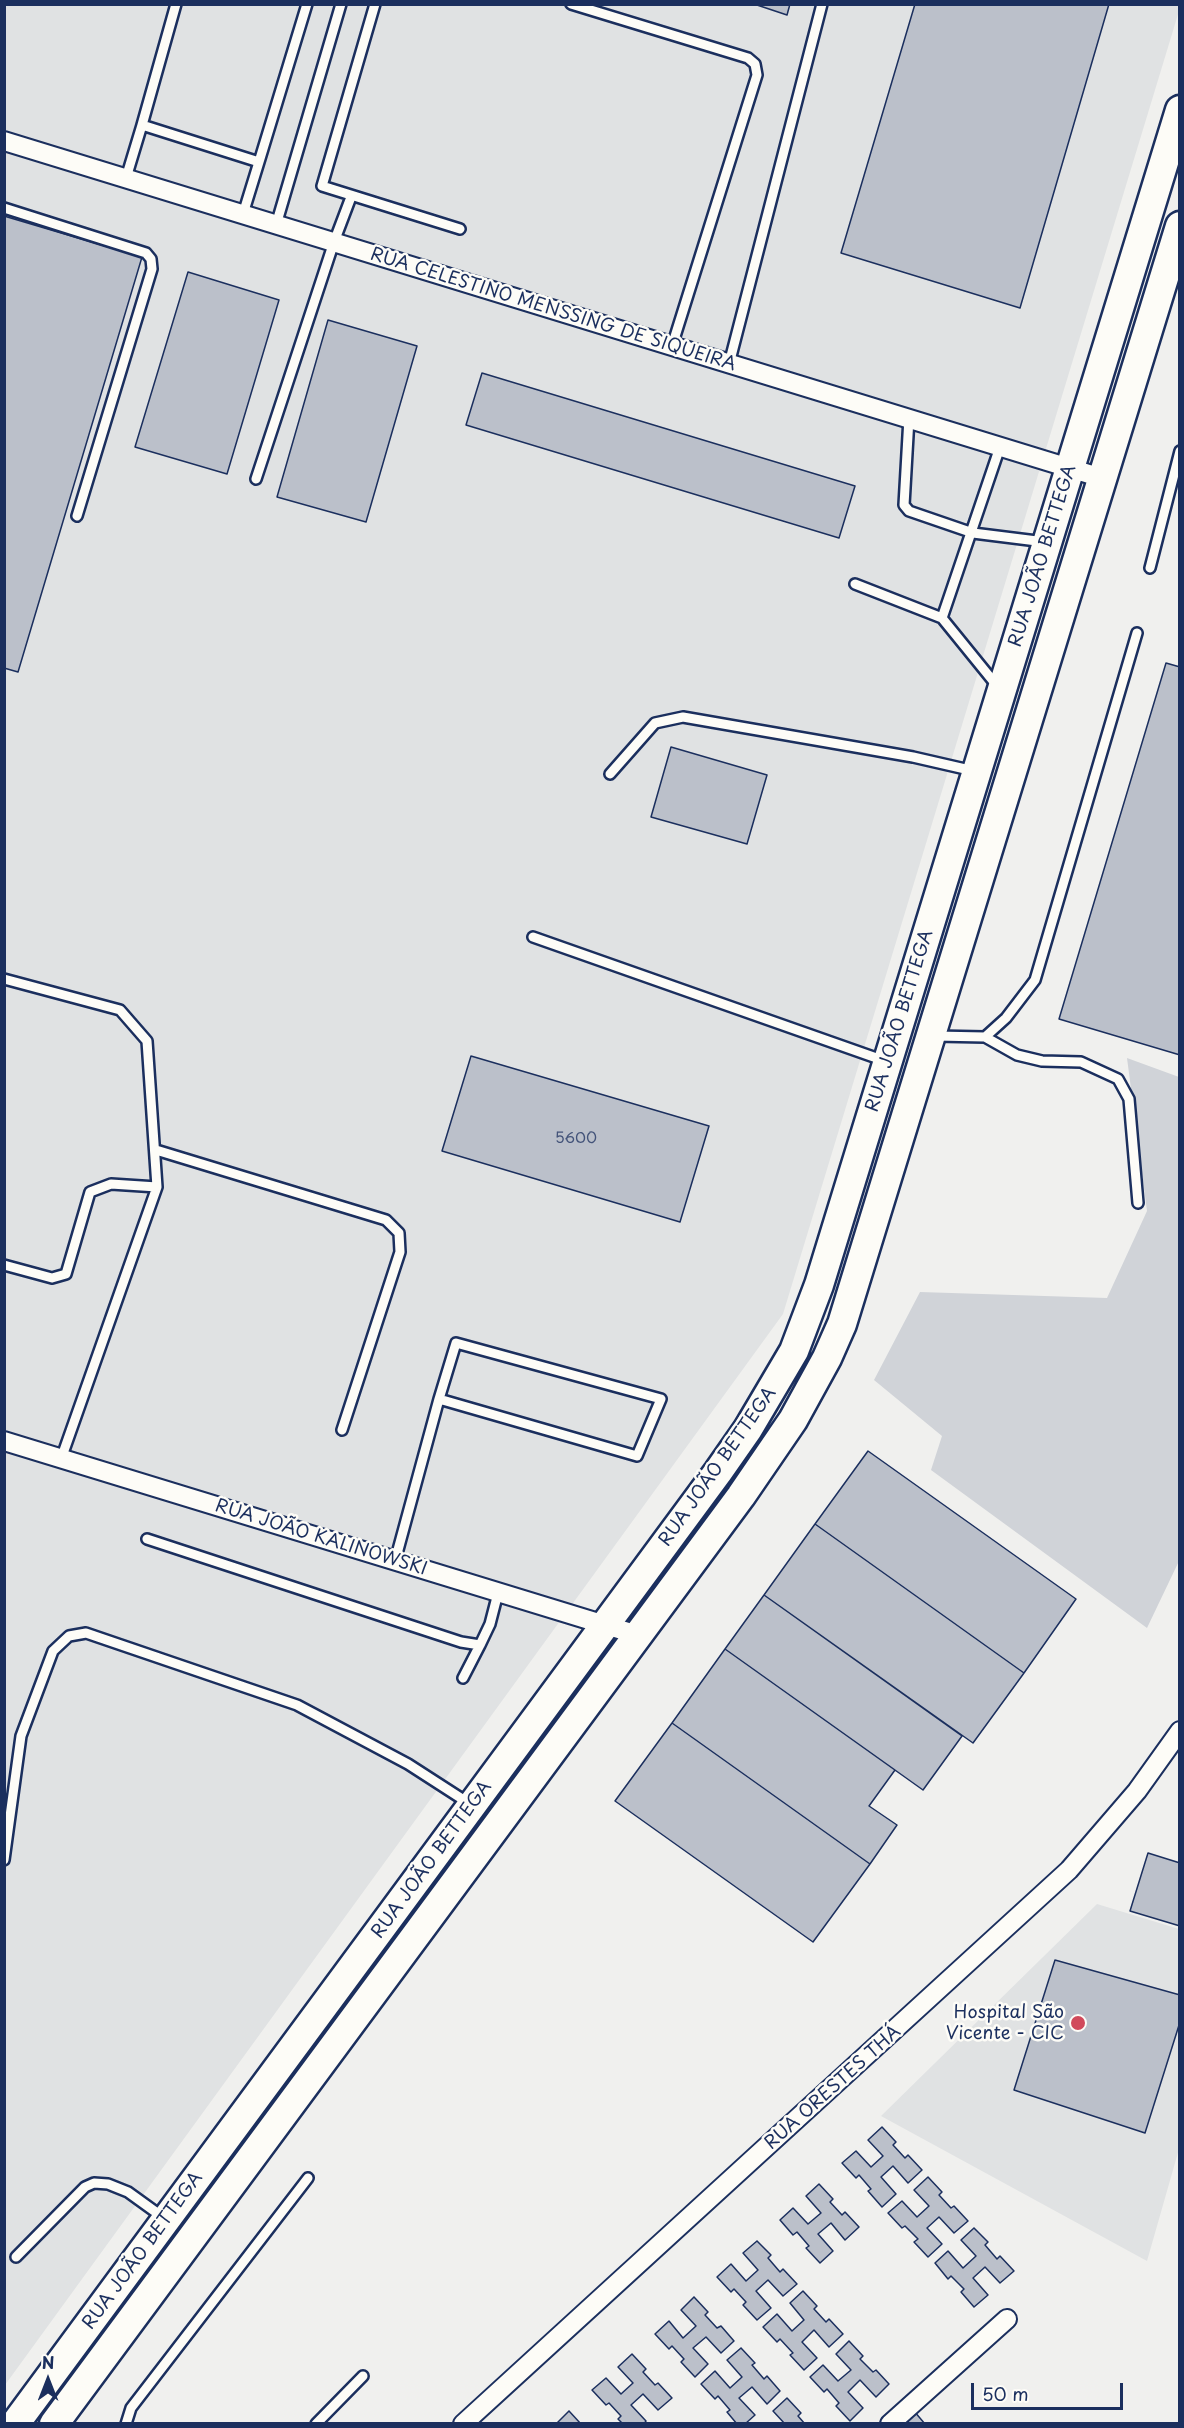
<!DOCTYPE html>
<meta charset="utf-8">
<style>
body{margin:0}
#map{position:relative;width:1184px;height:2428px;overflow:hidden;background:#f0f0ee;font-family:"Playpen Sans",sans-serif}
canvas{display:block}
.frame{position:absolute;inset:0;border:6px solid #1b2f5e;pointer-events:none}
.north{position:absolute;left:18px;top:2350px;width:60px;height:60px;-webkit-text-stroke:4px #fdfcf7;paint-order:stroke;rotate:0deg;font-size:16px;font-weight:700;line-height:24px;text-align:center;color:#1b2f5e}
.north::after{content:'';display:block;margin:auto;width:21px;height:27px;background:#1b2f5e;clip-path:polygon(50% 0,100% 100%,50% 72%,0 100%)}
.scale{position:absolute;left:971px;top:2383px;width:152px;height:27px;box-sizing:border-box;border:3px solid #1b2f5e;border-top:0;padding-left:8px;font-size:18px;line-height:21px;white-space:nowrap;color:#1b2f5e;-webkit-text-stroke:4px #fdfcf7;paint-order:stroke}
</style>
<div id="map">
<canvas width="1184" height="2428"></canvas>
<div class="frame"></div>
<div class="north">N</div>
<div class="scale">50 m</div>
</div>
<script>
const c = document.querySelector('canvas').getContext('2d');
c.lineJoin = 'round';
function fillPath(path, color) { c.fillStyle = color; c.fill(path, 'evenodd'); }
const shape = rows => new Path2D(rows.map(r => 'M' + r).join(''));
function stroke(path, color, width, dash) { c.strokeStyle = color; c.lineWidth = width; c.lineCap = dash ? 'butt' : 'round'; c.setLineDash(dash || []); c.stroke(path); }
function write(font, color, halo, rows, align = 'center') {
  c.font = font + ' "Playpen Sans",sans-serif'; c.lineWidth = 5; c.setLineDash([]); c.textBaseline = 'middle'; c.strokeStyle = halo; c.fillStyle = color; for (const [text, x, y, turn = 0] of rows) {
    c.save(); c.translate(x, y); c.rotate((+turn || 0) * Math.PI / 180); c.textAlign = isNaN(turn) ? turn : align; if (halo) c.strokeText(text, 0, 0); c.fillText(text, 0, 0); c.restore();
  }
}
fillPath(shape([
 [5,5,1179,5,1179,11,783,1314,5,2385],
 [1097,1904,1179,1929,1179,2149,1147,2261,881,2116]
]), '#e0e2e3');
fillPath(shape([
 [1127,1058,1179,1077,1179,1561,1147,1628,931,1470,942,1436,874,1380,920,1292,1107,1298,1147,1211]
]), '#d0d3d8');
const building = shape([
 [754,4,790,4,787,15,754,4],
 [915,4,1109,4,1020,308,841,253,915,4],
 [4,216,142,257,18,672,4,668,4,216],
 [188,272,279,300,227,474,135,447,188,272],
 [328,320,417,346,366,522,277,497,328,320],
 [482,373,855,486,839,538,466,425,482,373],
 [1166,663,1180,667,1180,1055,1059,1019,1166,663],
 [671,747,767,775,747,844,651,817,671,747],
 [471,1056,709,1126,680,1222,442,1151,471,1056],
 [868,1451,1076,1599,1024,1673,815,1524,868,1451],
 [815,1524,1024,1673,973,1743,764,1595,815,1524],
 [764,1595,962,1736,923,1790,725,1649,764,1595],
 [725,1649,895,1770,869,1806,897,1825,870,1864,672,1723,725,1649],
 [672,1723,870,1864,813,1942,615,1801,672,1723],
 [1148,1853,1180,1863,1180,1926,1130,1911,1148,1853],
 [1055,1960,1180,1995,1180,2022,1145,2133,1014,2090,1055,1960],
 [882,2127,896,2142,893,2145,905,2158,908,2155,922,2170,908,2183,893,2166,881,2177,896,2194,882,2207,868,2191,871,2189,859,2175,856,2178,842,2163,856,2151,871,2167,883,2156,868,2140,882,2127],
 [928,2177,942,2192,939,2195,951,2208,954,2206,968,2221,954,2233,939,2217,927,2228,942,2244,928,2257,914,2242,918,2239,905,2226,902,2228,888,2213,902,2201,917,2217,929,2206,914,2190,928,2177],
 [819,2184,833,2199,830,2202,842,2215,845,2212,859,2227,845,2240,831,2223,818,2234,833,2251,820,2263,806,2248,809,2246,797,2232,793,2235,780,2220,793,2208,808,2224,821,2213,806,2196,819,2184],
 [974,2228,988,2242,985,2245,997,2259,1000,2256,1014,2271,1000,2283,985,2267,973,2278,988,2295,974,2307,961,2292,964,2289,951,2276,948,2279,935,2263,948,2251,963,2268,976,2256,961,2240,974,2228],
 [757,2241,771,2255,768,2258,780,2272,783,2269,797,2284,783,2296,768,2280,756,2291,771,2308,757,2320,743,2305,746,2302,734,2289,731,2292,717,2277,731,2264,746,2281,758,2270,743,2253,757,2241],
 [803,2291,817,2306,814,2309,826,2322,829,2319,843,2334,829,2347,814,2330,802,2342,817,2358,804,2370,790,2355,793,2353,780,2339,777,2342,763,2327,777,2314,792,2331,804,2320,790,2303,803,2291],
 [694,2297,708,2312,705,2315,717,2328,721,2326,734,2341,721,2353,706,2337,693,2348,708,2364,695,2377,681,2362,684,2359,672,2346,669,2349,655,2334,669,2321,683,2338,696,2326,681,2310,694,2297],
 [849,2341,863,2356,860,2359,873,2372,876,2370,889,2384,876,2397,860,2380,848,2392,863,2408,850,2421,836,2406,839,2403,827,2389,824,2392,810,2377,823,2365,838,2381,851,2370,836,2354,849,2341],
 [741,2348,755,2363,752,2365,764,2379,767,2376,780,2391,767,2404,752,2387,739,2398,755,2415,745,2424,737,2424,727,2412,730,2410,718,2396,715,2399,701,2384,715,2371,730,2388,742,2377,727,2360,741,2348],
 [632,2354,646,2369,643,2372,655,2385,658,2383,672,2398,658,2410,643,2394,631,2405,646,2421,644,2424,623,2424,618,2419,621,2416,609,2403,606,2405,592,2390,606,2378,621,2394,633,2383,618,2367,632,2354],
 [787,2398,801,2413,798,2416,805,2424,785,2424,773,2411,787,2398],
 [569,2411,581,2424,556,2424,569,2411],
 [914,2411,925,2424,900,2424,914,2411]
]);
fillPath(building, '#bbc0ca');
stroke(building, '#1b2f5e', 1.5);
const service = shape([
 [375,4,322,186,460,229],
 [571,4,748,58,755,64,757,75,672,346],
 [142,125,176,4],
 [259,162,307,4],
 [126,178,142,125,259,162,243,214],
 [4,208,146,253,151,259,152,269,77,516],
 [276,225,341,4],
 [729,364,822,4],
 [909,418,904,505,909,511,973,533,1045,542],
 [256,479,334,242,351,197],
 [1150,568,1180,451],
 [855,584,942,618,998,687],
 [942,618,1000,447],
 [610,774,655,723,683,717,913,757,974,771],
 [533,937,885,1061],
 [4,979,120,1010,147,1041,157,1187,61,1459],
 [935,1036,985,1037,1006,1018,1035,980,1137,633],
 [985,1037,1017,1055,1042,1061,1081,1062,1118,1079,1129,1099,1138,1203],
 [156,1150,386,1220,399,1233,400,1252,342,1430],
 [4,1265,52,1278,66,1274,90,1192,111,1184,157,1187],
 [147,1539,461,1642,480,1645,490,1624,498,1593],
 [395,1561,439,1399,637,1456,661,1399,456,1343,439,1399],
 [463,1678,480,1645],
 [4,1860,21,1736,53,1651,69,1636,86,1633,297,1705,408,1764,470,1804],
 [16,2257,85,2187,94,2183,108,2184,128,2192,164,2218],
 [126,2424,131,2408,308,2178],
 [316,2424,363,2376]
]);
const minor = shape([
 [4,141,1102,478],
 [4,1441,638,1635],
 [463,2424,1069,1870,1137,1791,1180,1731],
 [890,2424,1007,2319]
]);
const primary = shape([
 [15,2424,718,1472,748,1429,794,1351,819,1285,1180,110],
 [54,2424,741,1496,793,1420,827,1358,842,1324,1180,226]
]);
stroke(service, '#1b2f5e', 14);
stroke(minor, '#1b2f5e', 22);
stroke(primary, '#1b2f5e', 33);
stroke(service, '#fdfcf7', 9);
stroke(minor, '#fdfcf7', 18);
stroke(primary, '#fdfcf7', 28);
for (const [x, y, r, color] of [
 [1078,2023,8,"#d1495b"]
]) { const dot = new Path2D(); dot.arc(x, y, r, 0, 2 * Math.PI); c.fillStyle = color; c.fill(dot); stroke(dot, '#fdfcf7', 2); }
write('15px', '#435379', null, [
 ["5600",576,1139]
]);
write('18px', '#1b2f5e', '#fdfcf7', [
 ["RUA CELESTINO MENSSING DE SIQUEIRA",553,310,17],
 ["RUA JOÃO BETTEGA",1043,556,-73],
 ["RUA JOÃO BETTEGA",900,1021,-73],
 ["RUA JOÃO BETTEGA",718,1467,-55],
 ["RUA JOÃO KALINOWSKI",321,1538,17],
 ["RUA JOÃO BETTEGA",432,1860,-54],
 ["RUA ORESTES THÁ",833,2088,-42],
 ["RUA JOÃO BETTEGA",143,2251,-54]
]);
write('18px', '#1b2f5e', '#fdfcf7', [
 ["Hospital São",1064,2013],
 ["Vicente - CIC",1064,2034]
], 'right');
</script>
